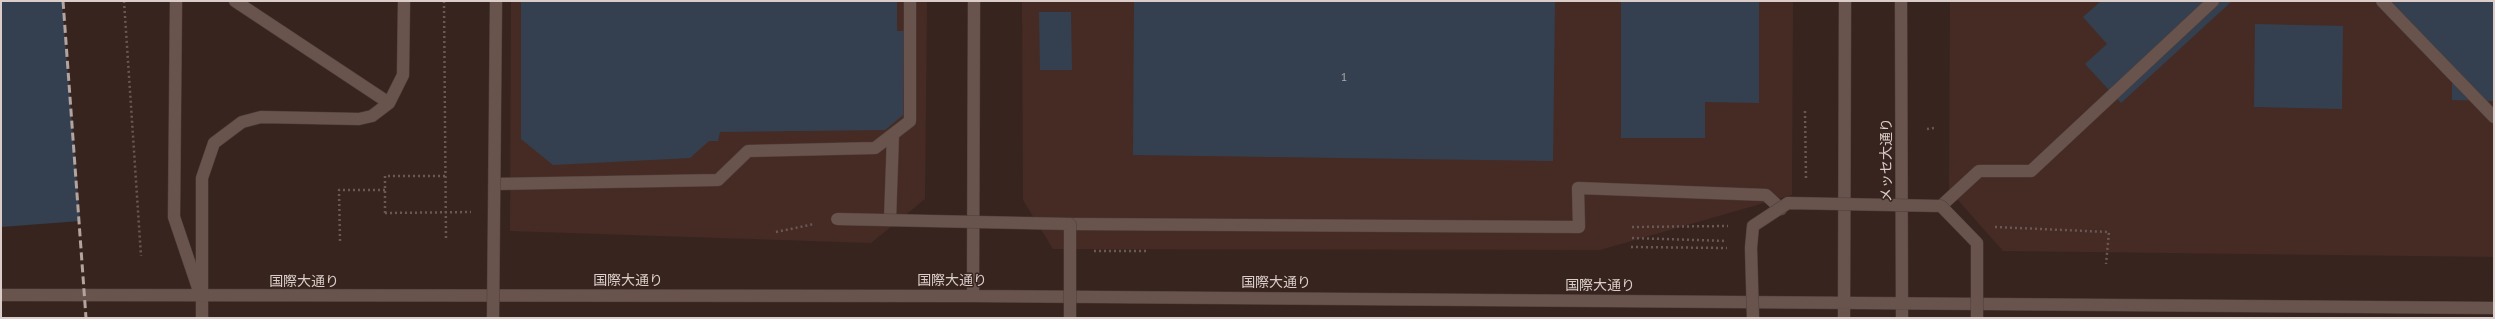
<!DOCTYPE html>
<meta charset="utf-8">
<style>
body{margin:0}
#map{position:relative;width:2495px;height:319px;overflow:hidden;background:#37241f;font-family:"PT Sans",sans-serif}
canvas{display:block}
.frame{position:absolute;inset:0;border:2px solid #dbceca;pointer-events:none}
</style>
<div id="map">
<canvas width="2495" height="319"></canvas>
<div class="frame"></div>
</div>
<script>
const c = document.querySelector('canvas').getContext('2d');
c.lineJoin = 'round';
function fillPath(path, color) { c.fillStyle = color; c.fill(path, 'evenodd'); }
const shape = rows => new Path2D(rows.map(r => 'M' + r).join(''));
function stroke(path, color, width, dash) { c.strokeStyle = color; c.lineWidth = width; c.lineCap = dash ? 'butt' : 'round'; c.setLineDash(dash || []); c.stroke(path); }
function write(font, color, halo, rows, align = 'center') {
  c.font = font + ' "PT Sans","Noto Sans JP",sans-serif'; c.lineWidth = 3; c.setLineDash([]); c.textBaseline = 'middle'; c.strokeStyle = halo; c.fillStyle = color; for (const [text, x, y, turn = 0] of rows) {
    c.save(); c.translate(x, y); c.rotate((+turn || 0) * Math.PI / 180); c.textAlign = isNaN(turn) ? turn : align; if (halo) c.strokeText(text, 0, 0); c.fillText(text, 0, 0); c.restore();
  }
}
fillPath(shape([
 [511,1,927,1,925,199,871,243,510,231],
 [1022,1,1793,1,1792,195,1600,250,1053,249,1023,200],
 [1950,1,2494,1,2494,257,2003,251,1949,190]
]), '#452b24');
fillPath(shape([
 [1,1,62,1,80,221,1,227],
 [521,1,897,1,897,31,904,31,903,115,885,130,720,132,718,141,709,141,690,158,553,165,521,139],
 [1134,1,1555,1,1553,161,1133,155],
 [1621,1,1759,1,1759,103,1705,102,1705,138,1621,138],
 [2101,1,2232,1,2121,103,2085,64,2107,44,2083,17],
 [2375,1,2494,1,2494,101,2452,100,2452,80],
 [1039,12,1071,12,1072,70,1040,70],
 [2255,24,2343,26,2342,109,2254,107]
]), '#34404f');
const minor = shape([
 [176,1,174,217,198,288],
 [235,1,389,103],
 [1901,1,1902,318],
 [2382,1,2494,117],
 [495,184,718,180,748,151,875,148,910,121,910,1],
 [1941,206,1979,171,2031,171,2213,1],
 [890,220,893,135],
 [1070,224,1579,227,1578,188,1766,195,1781,209],
 [1,295,973,296,2494,308],
 [973,296,974,1],
 [202,318,202,178,214,143,242,122,261,117,359,119,372,116,389,103,403,75,404,1],
 [1844,318,1845,1]
]);
stroke(minor, '#4f3f3a', 13);
stroke(shape([
 [124,1,141,256],
 [444,1,446,239],
 [1805,111,1806,179],
 [1927,129,1934,128],
 [385,213,385,176,445,176],
 [1632,227,1728,226],
 [1995,227,2109,232,2106,264],
 [776,232,814,224],
 [1632,238,1727,241],
 [340,241,339,190,385,190],
 [1631,247,1727,248],
 [1094,251,1147,251]
]), '#6a5854', 2.5, [2, 3]);
stroke(minor, '#69534d', 12);
stroke(shape([
 [63,1,86,318]
]), '#b3a4a0', 3, [8, 4]);
const minorBridge = shape([
 [837,219,1070,224,1070,318],
 [493,318,496,1],
 [1753,318,1751,248,1753,226,1788,203,1941,206,1977,243,1977,318]
]);
stroke(minorBridge, '#4f3f3a', 13, []);
stroke(shape([
 [385,213,471,212]
]), '#6a5854', 2.5, [2, 3]);
stroke(minorBridge, '#69534d', 12);
write('12px', '#b1aaab', null, [
 ["1",1344,78]
]);
write('14px', '#dbceca', '#37241f', [
 ["メッセ大通り",1887,160,-90],
 ["国際大通り",628,281],
 ["国際大通り",952,281],
 ["国際大通り",304,282],
 ["国際大通り",1276,283],
 ["国際大通り",1600,286]
]);
</script>
